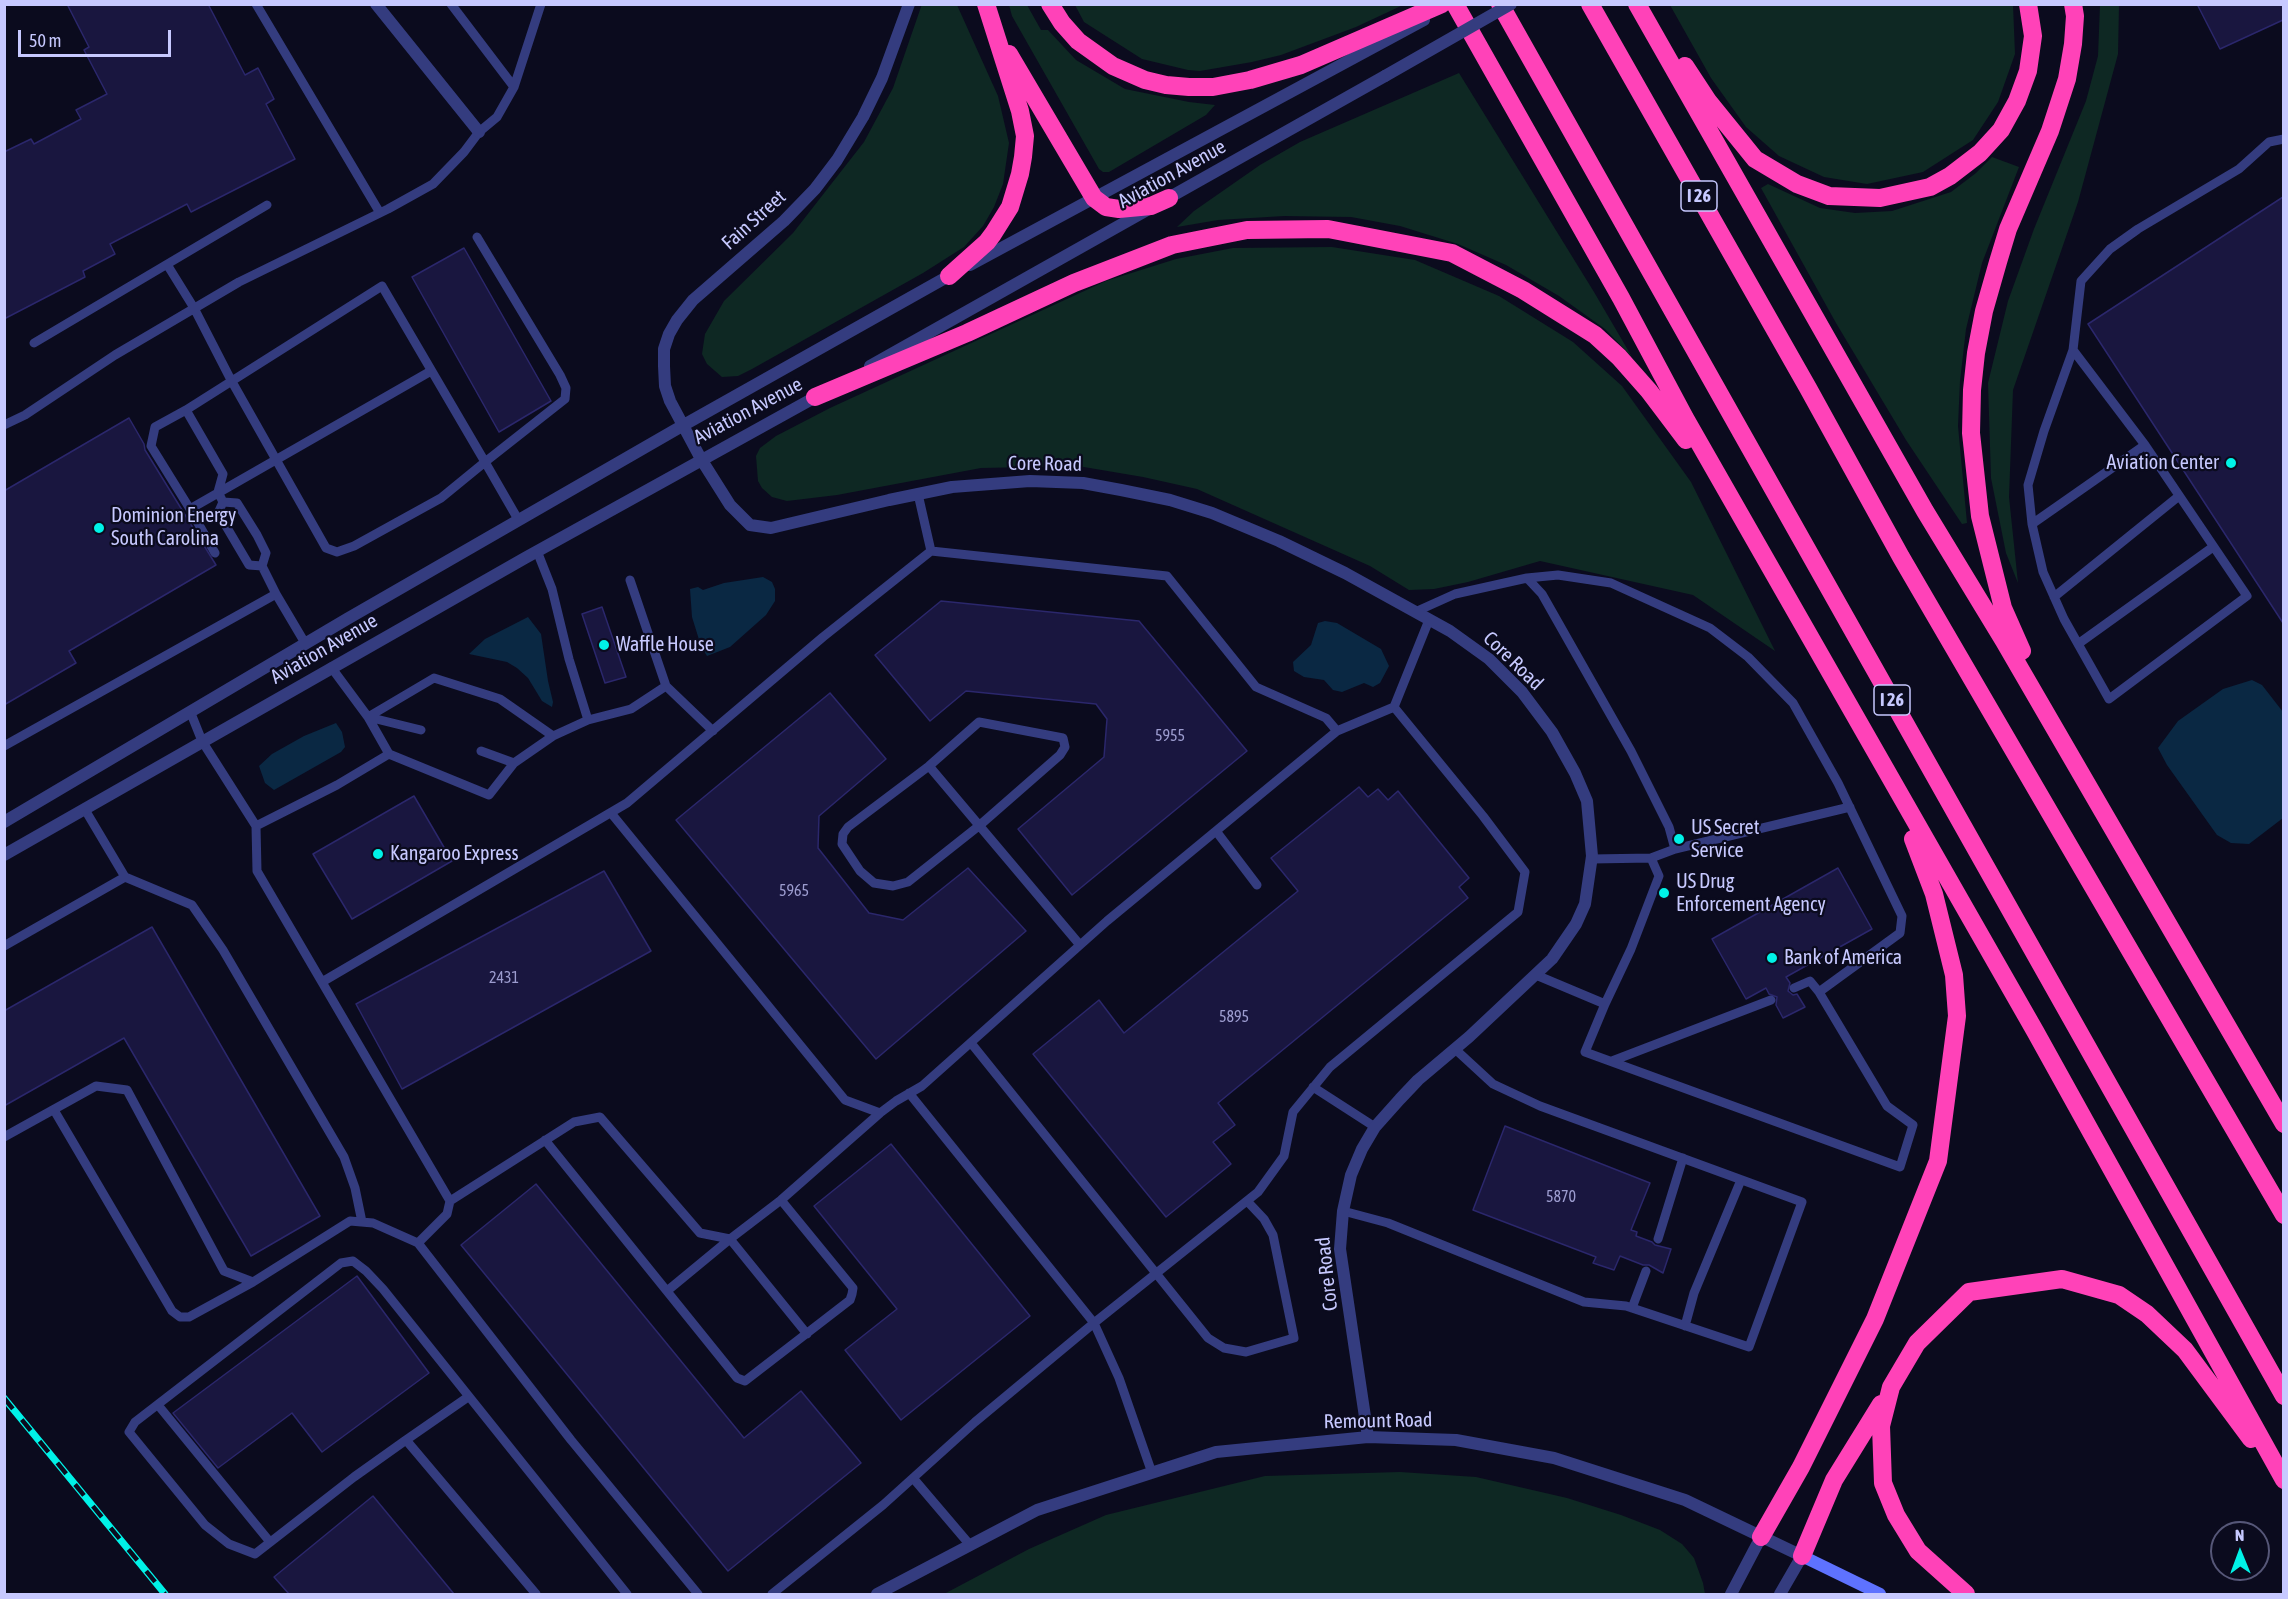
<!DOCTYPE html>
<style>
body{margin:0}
#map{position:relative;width:2288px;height:1599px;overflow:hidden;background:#0b0b1e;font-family:"Asap Condensed",sans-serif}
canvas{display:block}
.frame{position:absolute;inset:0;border:6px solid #c7c9ff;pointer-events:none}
.north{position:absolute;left:2210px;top:1521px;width:60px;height:60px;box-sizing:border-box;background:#0b0b1e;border:2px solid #565778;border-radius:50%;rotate:359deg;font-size:16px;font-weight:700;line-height:24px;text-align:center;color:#c7c9ff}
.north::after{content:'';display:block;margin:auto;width:21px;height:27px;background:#00f2e7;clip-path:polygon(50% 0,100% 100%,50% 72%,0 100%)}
.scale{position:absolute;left:18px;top:30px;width:153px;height:27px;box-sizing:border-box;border:3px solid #c7c9ff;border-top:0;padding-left:8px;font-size:18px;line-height:21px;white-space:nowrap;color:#c7c9ff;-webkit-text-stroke:4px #0b0b1e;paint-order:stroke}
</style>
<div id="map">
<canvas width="2288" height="1599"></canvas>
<div class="frame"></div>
<div class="north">N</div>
<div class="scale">50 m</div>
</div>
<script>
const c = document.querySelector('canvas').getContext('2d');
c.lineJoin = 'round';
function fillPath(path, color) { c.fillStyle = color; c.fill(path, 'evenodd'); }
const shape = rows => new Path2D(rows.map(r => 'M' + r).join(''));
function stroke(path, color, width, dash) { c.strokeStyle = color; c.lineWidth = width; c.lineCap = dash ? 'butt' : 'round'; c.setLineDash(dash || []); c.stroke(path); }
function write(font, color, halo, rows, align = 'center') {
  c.font = font + ' "Asap Condensed",sans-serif'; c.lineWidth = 4.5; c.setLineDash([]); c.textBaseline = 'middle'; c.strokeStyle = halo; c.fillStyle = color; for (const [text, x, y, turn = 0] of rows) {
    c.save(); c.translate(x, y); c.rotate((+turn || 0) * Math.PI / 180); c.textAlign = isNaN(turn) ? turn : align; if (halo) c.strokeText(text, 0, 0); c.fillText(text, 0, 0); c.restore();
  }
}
fillPath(shape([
 [922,4,957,5,998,96,1009,143,1003,184,994,207,983,226,964,247,923,273,752,369,738,376,722,377,707,364,702,354,705,334,724,301,793,233,864,142,893,88],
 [1009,5,1027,5,1041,30,1048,30,1076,60,1125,89,1189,102,1215,105,1206,115,1189,125,1109,172,1103,172,1099,169,1012,16],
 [1075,5,1403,5,1356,27,1281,55,1252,62,1200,71,1188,70,1142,59,1084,22],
 [1670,5,2013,5,2015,54,1998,102,1973,140,1923,172,1867,184,1824,177,1779,156,1746,127,1711,78],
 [2100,5,2119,5,2118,54,2078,202,2013,390,2009,497,2018,583,2006,553,1991,478,1988,383,2008,301,2034,229,2086,101,2098,56],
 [1459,73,1594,292,1632,357,1605,329,1559,296,1506,265,1458,244,1400,226,1351,217,1284,216,1218,220,1177,227,1194,211,1260,165,1300,142],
 [1992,157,2019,167,1982,263,1966,329,1960,381,1958,426,1967,523,1962,524,1906,440,1836,323,1761,188,1768,184,1820,208,1855,213,1892,211,1951,192,1976,173],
 [1332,247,1415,260,1499,296,1573,342,1622,386,1691,482,1775,651,1693,595,1540,561,1468,582,1434,589,1409,590,1370,566,1197,489,1143,477,1078,466,981,468,837,495,787,501,772,497,762,488,758,481,756,456,760,448,776,436,830,408,1106,281,1176,259,1233,248],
 [1400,1472,1476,1477,1567,1498,1621,1515,1660,1530,1682,1544,1694,1558,1703,1583,1705,1594,944,1594,1029,1549,1106,1515,1265,1476]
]), '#0e2823');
fillPath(shape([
 [763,577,772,582,775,589,775,601,766,615,730,647,707,656,701,646,692,617,690,589,698,587,703,590,724,583],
 [528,617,541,634,548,681,553,702,552,707,542,701,528,678,517,668,507,662,469,654,485,639],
 [1325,621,1337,623,1381,649,1389,666,1380,683,1373,687,1364,683,1342,692,1333,690,1324,680,1304,677,1294,671,1293,662,1311,645,1318,623],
 [2252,680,2262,685,2283,712,2283,818,2249,844,2231,843,2217,835,2167,765,2158,748,2178,721,2223,689],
 [336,723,342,732,345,747,341,752,274,790,265,783,259,766,272,754,304,736]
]), '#0a2843');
const building = shape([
 [67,4,208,4,245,75,258,68,274,99,266,104,295,159,191,212,187,204,110,244,115,254,83,271,85,277,4,319,4,152,31,139,34,144,81,119,76,110,107,94,84,50,89,47,67,4],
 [2197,4,2283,4,2283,20,2220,49,2197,4],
 [2283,197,2283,623,2088,324,2283,197],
 [464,248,551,401,499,432,412,277,464,248],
 [129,418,144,444,145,450,216,565,69,651,76,663,4,705,4,491,129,418],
 [941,601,1139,621,1247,751,1072,895,1018,829,1104,757,1107,719,1096,704,966,691,930,721,875,655,941,601],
 [602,607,626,677,605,683,582,614,602,607],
 [830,693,886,759,819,816,818,848,869,913,903,920,968,868,1026,931,876,1059,676,820,830,693],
 [1359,787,1368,797,1378,789,1388,800,1398,791,1469,878,1459,887,1468,898,1218,1103,1235,1125,1213,1142,1231,1164,1166,1217,1033,1054,1099,1000,1124,1033,1298,891,1271,858,1359,787],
 [414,796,452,861,352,919,313,854,414,796],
 [1838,868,1872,929,1786,977,1790,983,1788,991,1793,995,1797,994,1805,1007,1783,1018,1776,1005,1777,997,1769,994,1766,988,1746,999,1712,939,1838,868],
 [604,871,651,951,402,1089,356,1004,604,871],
 [152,927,320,1216,251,1256,124,1038,4,1106,4,1011,152,927],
 [1505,1126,1650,1183,1631,1230,1637,1232,1636,1236,1652,1242,1655,1245,1671,1249,1663,1273,1649,1265,1643,1265,1620,1256,1614,1270,1593,1263,1596,1257,1473,1210,1505,1126],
 [891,1144,1030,1316,901,1420,845,1350,897,1309,814,1206,891,1144],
 [536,1184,744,1438,801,1391,861,1463,728,1571,461,1245,536,1184],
 [357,1276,429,1373,322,1452,292,1413,218,1468,173,1413,357,1276],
 [373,1496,454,1594,289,1594,274,1577,373,1496]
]);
fillPath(building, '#19163f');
stroke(building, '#2b276c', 1.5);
stroke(shape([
 [256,4,380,213],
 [451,4,514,87],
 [168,266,194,308,231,380,326,548,337,552,354,546,441,498,485,462,519,521],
 [34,343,267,205],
 [2073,350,2145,445,2247,596,2109,699,2064,619,2043,572,2032,524,2028,485,2044,431,2073,350,2081,281,2110,249,2138,229,2239,169,2269,142,2284,139],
 [186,410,155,427,151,446,190,509,431,371],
 [4,425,25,415,115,355,239,282,388,209,433,184,464,152,479,132,497,117,514,87,541,4],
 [918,494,931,551],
 [223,502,237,503,257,535,266,553,262,566,276,594],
 [190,509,215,553],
 [2032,524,2145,445],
 [537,551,552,589,569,659,588,720,631,709,666,686,713,731],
 [262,566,249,565,223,521,219,511,223,502,218,492,223,474,186,410,382,286,485,462,565,399,566,388,560,375,477,237],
 [1527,578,1558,575,1611,583,1710,628,1748,657,1793,703,1838,783,1902,916,1900,933,1819,992],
 [630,580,666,686],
 [2054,597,2179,496],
 [1415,612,1455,594,1527,578,1542,594,1631,751,1669,827,1675,849,1651,858,1592,859],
 [2078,644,2213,547],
 [331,667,368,717,434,678,500,699,553,736,588,720],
 [190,711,202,741,256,826,257,871,450,1201,447,1214,418,1243],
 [368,717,421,730],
 [979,722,1063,738,1065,747,1060,755,980,825,908,882,893,886,874,883,860,871,842,844,843,834,848,827,929,766,979,722],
 [4,746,276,594,305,643],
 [481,751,514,763],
 [389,754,489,795,514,763,553,736],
 [929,766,1080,945],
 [84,808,125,877,192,905,223,950,344,1157,355,1188,362,1222],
 [611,813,845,1100,880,1113,896,1101,922,1086,1107,921,1337,731,1394,707,1429,620],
 [256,826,337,785,389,754,368,717],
 [1216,831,1257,885],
 [1675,849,1850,807],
 [4,946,125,877],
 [1536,975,1605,1004,1631,949,1659,876,1651,858],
 [322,982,627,803,823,637,931,551,1167,576,1256,687,1326,718,1337,731],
 [1605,1004,1585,1052,1900,1167,1913,1125,1887,1106,1819,992,1810,981,1794,988],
 [971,1043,1208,1338,1224,1348,1246,1352,1294,1338,1273,1235,1264,1219,1247,1201],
 [1612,1061,1771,1000],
 [1313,1087,1375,1127],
 [909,1093,1094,1323,1119,1378,1152,1473],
 [54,1110,172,1311,180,1317,189,1317,253,1282],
 [4,1137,96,1086,127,1090,224,1271,253,1282,350,1221,373,1223,418,1243,571,1440,698,1594],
 [545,1140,737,1378,745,1381,850,1300,852,1294,853,1288,781,1200],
 [450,1201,574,1122,600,1117,700,1233,730,1239,781,1200,880,1113],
 [1343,1211,1388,1223,1584,1302,1626,1306,1749,1347,1802,1202,1540,1106,1493,1084,1455,1049],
 [1658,1239,1683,1158],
 [667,1291,730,1239,807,1334],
 [1632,1308,1646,1271],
 [1685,1326,1694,1293,1741,1180],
 [158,1405,270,1542],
 [406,1440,468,1397],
 [913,1478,970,1545],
 [536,1594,406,1440,354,1477,255,1554,229,1544,205,1525,129,1432,135,1422,341,1263,353,1261,366,1271,383,1289,627,1594],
 [772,1594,883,1505,975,1422,1094,1323,1258,1192,1284,1156,1293,1112,1330,1067,1518,912,1525,872,1483,816,1394,707]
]), '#343c7f', 9);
stroke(shape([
 [376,4,479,132],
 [1731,1594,1761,1537],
 [1780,1594,1802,1556]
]), '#343c7f', 12);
stroke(shape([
 [909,4,882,78,863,117,837,160,815,189,784,221,693,300,677,320,669,334,664,349,664,366,665,386,670,401,701,459,730,505,750,525,771,528,889,500,952,487,1030,481,1083,483,1121,490,1170,500,1212,513,1279,541,1345,573,1450,631,1489,659,1522,692,1552,732,1575,773,1587,801,1592,856,1585,904,1576,924,1552,959,1469,1037,1418,1080,1400,1099,1375,1127,1362,1149,1351,1175,1343,1211,1340,1249,1368,1437],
 [970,265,1424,20],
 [870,366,1385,76],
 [4,822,347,619,682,426,954,273],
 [4,855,525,558,821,394],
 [877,1594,1037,1510,1216,1452,1368,1437,1456,1440,1554,1458,1685,1500,1802,1556]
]), '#343c7f', 12);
stroke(shape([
 [1802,1556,1880,1594]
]), '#5e72ff', 12);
stroke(shape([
 [1050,4,1062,23,1078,41,1113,66,1145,80,1166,85,1189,87,1213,87,1250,80,1301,65,1442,4],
 [1455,4,1621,298,1685,418,2035,1031,2284,1480],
 [1500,4,2284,1396],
 [1590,4,1808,388,1901,557,2284,1215],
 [1637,4,1925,511,2004,641,2284,1124],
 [1009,54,1094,198,1106,207,1119,209,1151,206,1169,198],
 [1685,66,1708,101,1755,159,1797,184,1829,196,1880,198,1930,187,1950,176,1980,153,2001,130,2017,101,2028,71,2033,36,2028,4],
 [949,276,987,242,993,234,1010,207,1020,174,1023,157,1025,136,1020,111,986,4],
 [815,397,967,333,1074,283,1172,245,1247,230,1328,229,1452,253,1523,290,1595,335,1619,357,1649,391,1686,440],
 [2022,651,2003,608,1980,516,1971,433,1972,390,1976,353,1984,311,1998,262,2008,229,2050,131,2067,79,2073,44,2075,16,2073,4],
 [1761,1537,1801,1467,1875,1319,1938,1161,1957,1016,1954,975,1934,894,1913,839],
 [1802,1556,1834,1480,1881,1404],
 [1966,1594,1918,1551,1896,1515,1883,1483,1881,1426,1891,1387,1917,1343,1969,1292,2062,1279,2119,1295,2147,1314,2185,1350,2251,1439]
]), '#ff42b8', 18);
const rail = shape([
 [4,1398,165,1594]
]);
stroke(rail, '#00f2e7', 7);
stroke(rail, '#0b0b1e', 4.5, [14]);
stroke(shape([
 [1385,76,1511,4]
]), '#343c7f', 12);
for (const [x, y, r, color] of [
 [2231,463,6,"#00f2e7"],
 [99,528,6,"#00f2e7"],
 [604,645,6,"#00f2e7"],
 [1679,839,6,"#00f2e7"],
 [378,854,6,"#00f2e7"],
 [1664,893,6,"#00f2e7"],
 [1772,958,6,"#00f2e7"]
]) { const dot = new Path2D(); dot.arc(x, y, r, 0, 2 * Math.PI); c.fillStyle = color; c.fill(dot); stroke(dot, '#0b0b1e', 2); }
write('16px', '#9c9ccf', null, [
 ["5955",1170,736],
 ["5965",794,891],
 ["2431",504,978],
 ["5895",1234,1017],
 ["5870",1561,1197]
]);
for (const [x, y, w] of [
 [1699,196,36],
 [1892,700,36]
]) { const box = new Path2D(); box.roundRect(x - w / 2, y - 15, w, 30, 4.5); c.fillStyle = '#0b0b1e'; c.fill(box); stroke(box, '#c7c9ff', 1.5); }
write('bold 18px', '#c7c9ff', null, [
 ["I 26",1699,196],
 ["I 26",1892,700]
]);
write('20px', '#c7c9ff', '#0b0b1e', [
 ["Aviation Avenue",1172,174,-29],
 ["Fain Street",754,220,-42],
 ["Aviation Avenue",748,411,-28],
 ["Core Road",1045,464,1],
 ["Aviation Avenue",324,649,-30],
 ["Core Road",1513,661,44],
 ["Core Road",1327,1274,-96],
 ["Remount Road",1378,1421,-1]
]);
write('20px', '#c7c9ff', '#0b0b1e', [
 ["Aviation Center",2219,463,"right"],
 ["Dominion Energy",111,516],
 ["South Carolina",111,539],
 ["Waffle House",616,645],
 ["US Secret",1691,828],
 ["Service",1691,851],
 ["Kangaroo Express",390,854],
 ["US Drug",1676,882],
 ["Enforcement Agency",1676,905],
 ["Bank of America",1784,958]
], 'left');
</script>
